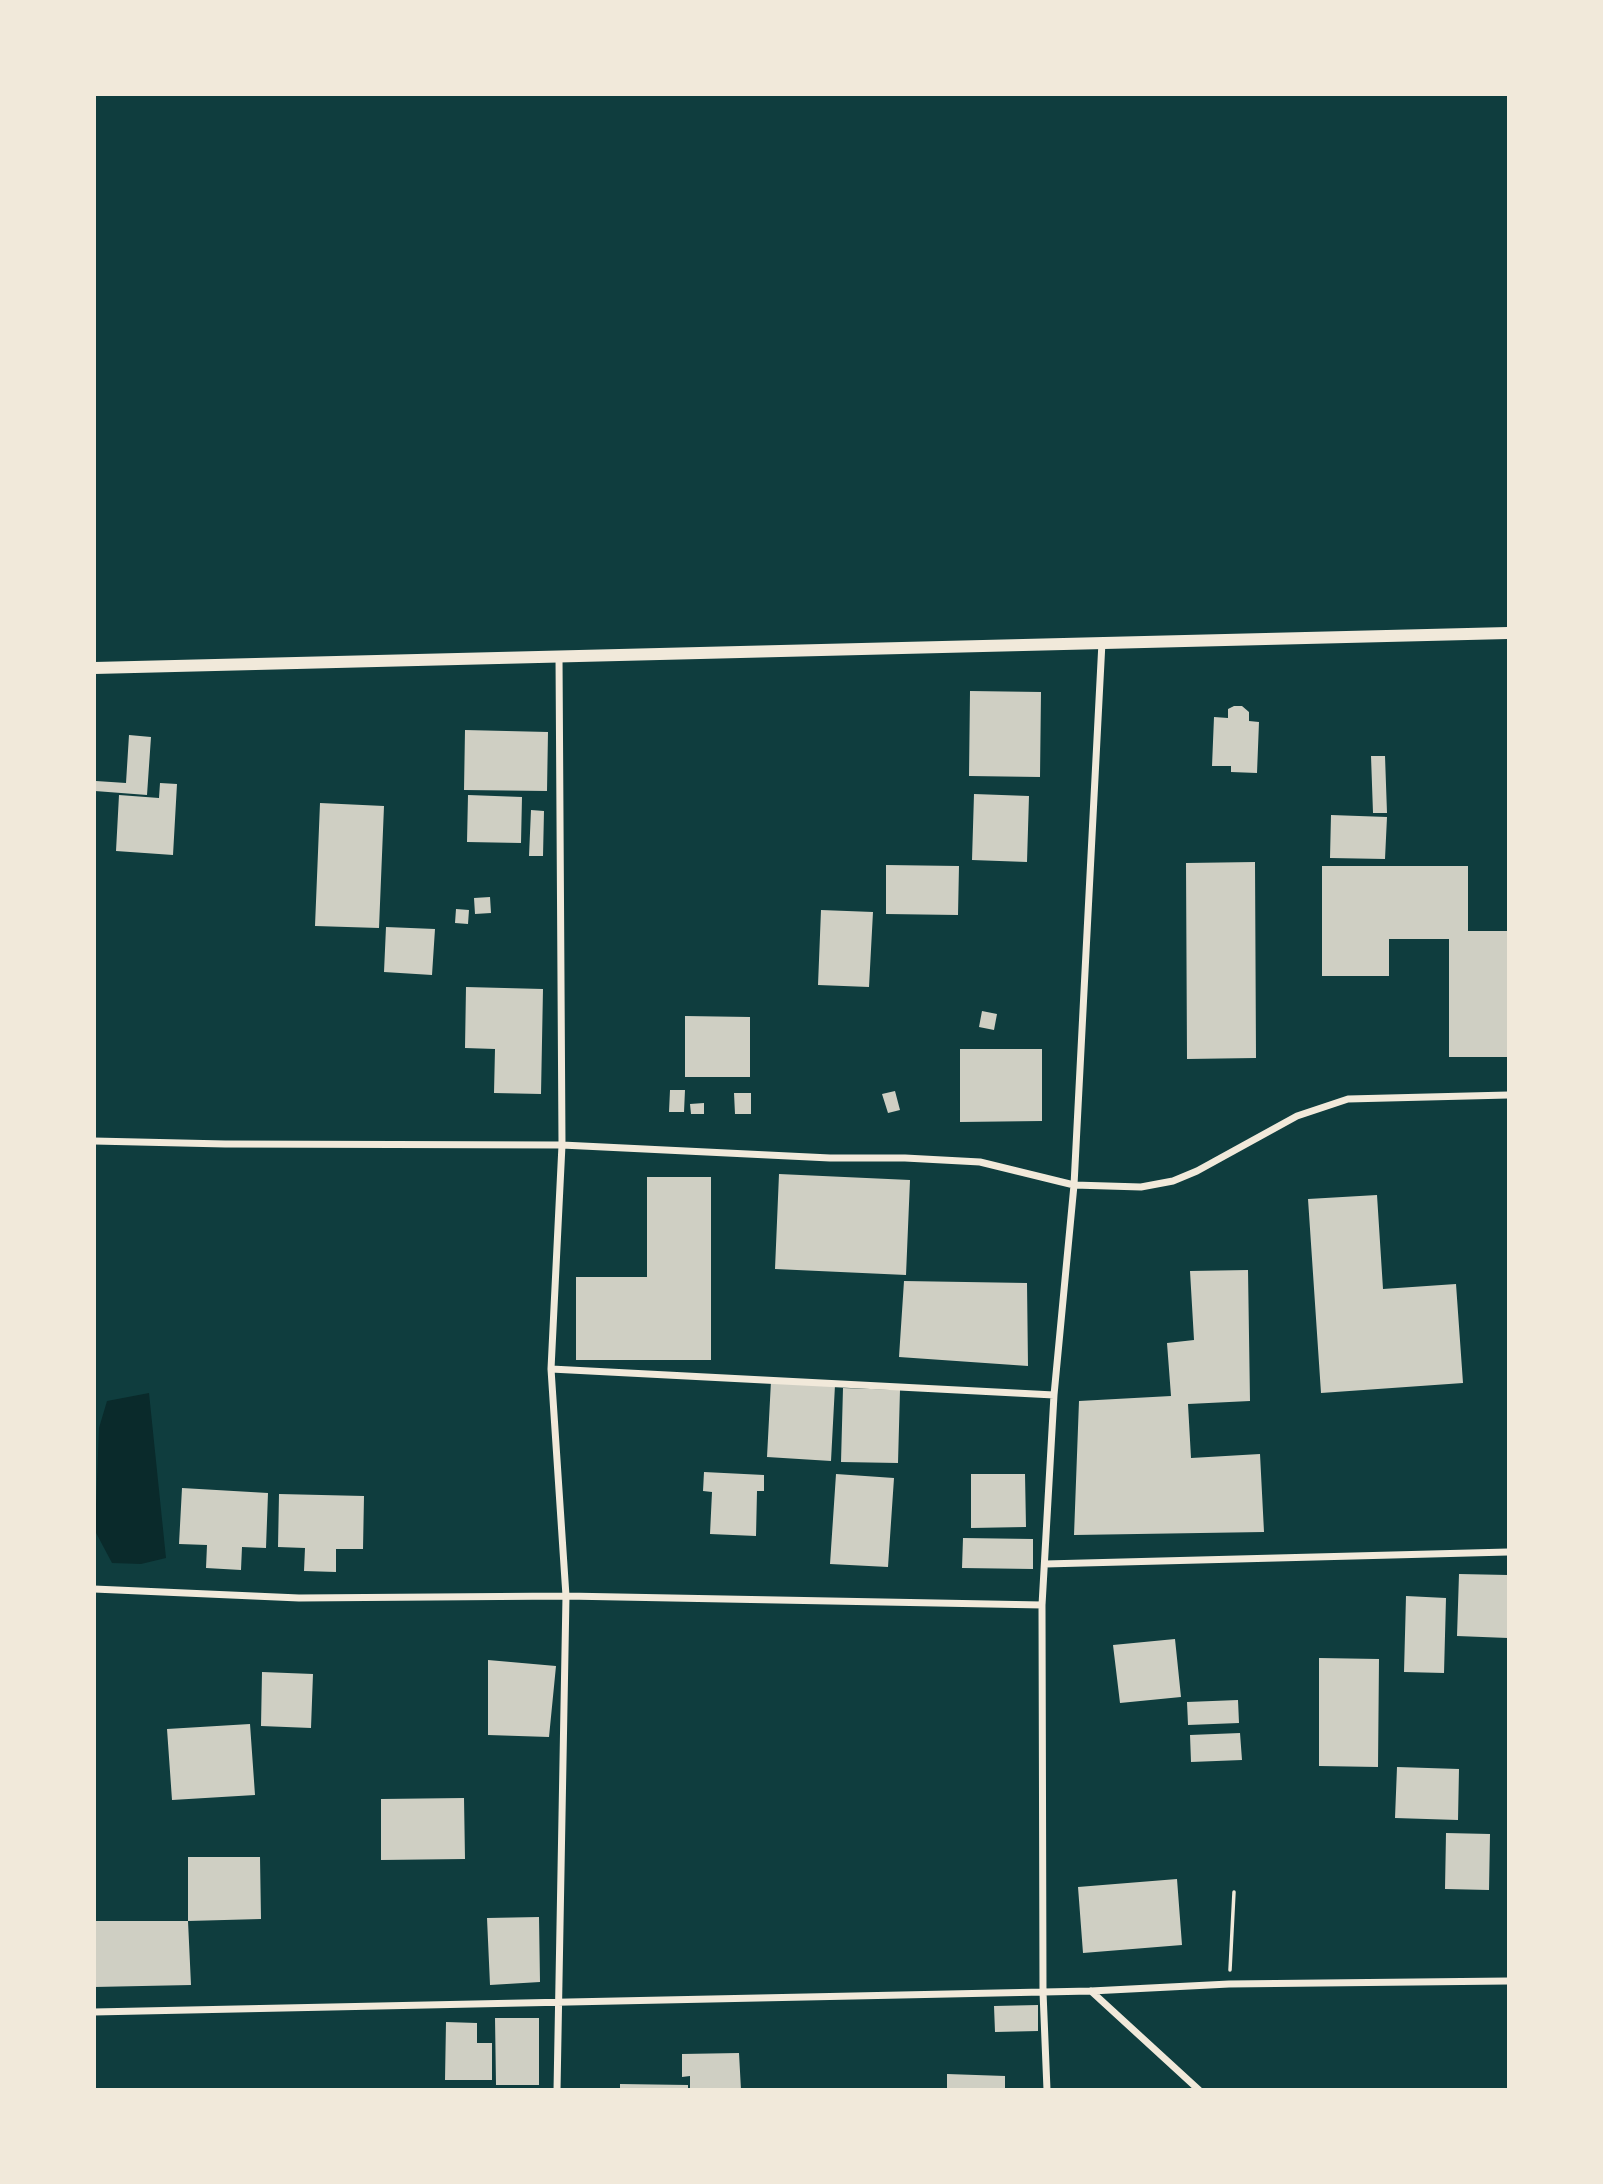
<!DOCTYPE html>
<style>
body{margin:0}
#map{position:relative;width:1603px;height:2184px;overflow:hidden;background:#0f3d3e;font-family:"Fira Sans",sans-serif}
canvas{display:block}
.frame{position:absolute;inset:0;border:96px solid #f1e9da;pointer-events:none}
</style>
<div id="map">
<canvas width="1603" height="2184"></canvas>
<div class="frame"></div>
</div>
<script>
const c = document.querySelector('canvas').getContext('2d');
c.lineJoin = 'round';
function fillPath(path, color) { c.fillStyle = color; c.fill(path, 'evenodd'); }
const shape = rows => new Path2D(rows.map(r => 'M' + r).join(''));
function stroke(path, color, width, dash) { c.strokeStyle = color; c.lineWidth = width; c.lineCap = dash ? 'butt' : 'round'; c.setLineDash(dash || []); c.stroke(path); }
fillPath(shape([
 [149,1393,166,1558,141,1564,112,1563,95,1531,99,1428,107,1401]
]), '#0a2a2b');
fillPath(shape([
 [970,691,1041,692,1040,777,969,776],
 [1234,706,1242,706,1249,712,1249,721,1259,722,1257,773,1231,772,1231,766,1212,766,1214,717,1228,718,1228,709],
 [465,730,548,732,547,791,464,790],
 [129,735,151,737,147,795,95,791,96,781,126,783],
 [1371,756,1385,756,1387,813,1373,813],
 [160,783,177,784,173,855,116,851,119,795,159,798],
 [974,794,1029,796,1027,862,972,860],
 [468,795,522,797,521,843,467,842],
 [320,803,384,806,379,928,315,926],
 [531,810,544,811,543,856,529,856],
 [1331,815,1387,817,1385,859,1330,858],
 [1255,862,1256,1058,1187,1059,1186,863],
 [886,865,959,866,958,915,886,914],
 [1322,866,1468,866,1468,931,1508,931,1508,1057,1449,1057,1449,939,1389,939,1389,976,1322,976],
 [490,897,491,913,475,914,474,898],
 [456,909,469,910,468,924,455,923],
 [821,910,873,912,869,987,818,985],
 [386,927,435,929,432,975,384,972],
 [466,987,543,989,541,1094,494,1093,495,1049,465,1048],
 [982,1011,997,1014,994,1030,979,1027],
 [685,1016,750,1017,750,1077,685,1077],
 [960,1049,1042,1049,1042,1121,960,1122],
 [670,1090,685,1090,684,1112,669,1112],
 [895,1091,900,1110,888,1113,882,1094],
 [734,1093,751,1093,751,1114,735,1114],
 [704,1103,704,1114,691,1114,690,1104],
 [779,1174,910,1180,906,1275,775,1269],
 [647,1177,711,1177,711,1360,576,1360,576,1277,647,1277],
 [1377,1195,1383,1289,1456,1284,1463,1383,1321,1393,1308,1199],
 [1248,1270,1250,1401,1188,1404,1191,1458,1260,1454,1264,1532,1074,1535,1079,1401,1171,1396,1167,1343,1194,1340,1190,1271],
 [904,1281,1027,1283,1028,1366,899,1357],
 [771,1381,835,1385,831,1461,767,1457],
 [843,1388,900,1390,898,1463,841,1462],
 [704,1472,764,1475,764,1491,757,1491,756,1536,710,1534,712,1492,703,1491],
 [836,1474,894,1478,888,1567,830,1564],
 [971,1474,1025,1474,1026,1527,971,1528],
 [182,1488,268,1493,266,1548,242,1547,241,1570,206,1568,207,1545,179,1544],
 [279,1494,364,1496,363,1549,336,1549,336,1572,304,1571,305,1548,278,1547],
 [963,1538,1033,1539,1033,1569,962,1568],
 [1459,1574,1508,1575,1508,1638,1457,1636],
 [1406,1596,1446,1598,1444,1673,1404,1672],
 [1175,1639,1181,1697,1120,1703,1113,1645],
 [1319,1658,1379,1659,1378,1767,1319,1766],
 [488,1660,556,1666,549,1737,488,1735],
 [262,1672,313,1674,311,1728,261,1726],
 [1238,1700,1239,1723,1188,1725,1187,1702],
 [250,1724,255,1795,172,1800,167,1729],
 [1240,1733,1242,1760,1191,1762,1190,1735],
 [1397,1767,1459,1769,1458,1820,1395,1818],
 [464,1798,465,1859,381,1860,381,1799],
 [1446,1833,1490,1834,1489,1890,1445,1889],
 [188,1857,260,1857,261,1919,188,1921],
 [1177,1879,1182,1945,1083,1953,1078,1887],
 [539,1917,540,1982,490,1985,487,1918],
 [94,1921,188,1921,191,1985,94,1987],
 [1038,2005,1038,2031,995,2032,994,2006],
 [495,2018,539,2018,539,2085,496,2085],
 [446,2022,477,2023,477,2043,492,2043,492,2080,445,2080],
 [739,2053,741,2090,690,2090,690,2076,682,2077,682,2054],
 [947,2074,1005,2076,1005,2090,947,2090],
 [620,2084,688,2085,688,2090,620,2090]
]), '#cfcfc3');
stroke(shape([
 [1230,1970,1234,1892]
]), '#f1e9da', 3.5);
stroke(shape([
 [94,1141,225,1144,562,1145,830,1158,905,1158,980,1162,1074,1185,1141,1187,1173,1181,1197,1171,1297,1116,1348,1099,1508,1095],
 [551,1369,1054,1395],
 [1045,1564,1508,1552],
 [94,1589,299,1598,566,1596,1042,1605],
 [1091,1991,1199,2090],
 [94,2012,1091,1991,1229,1984,1508,1981],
 [557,2090,566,1596,551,1369,562,1145,559,656],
 [1047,2090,1043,1992,1042,1605,1054,1395,1074,1185,1102,642]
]), '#f1e9da', 7);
stroke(shape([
 [94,668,1508,633]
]), '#f1e9da', 12);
</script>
